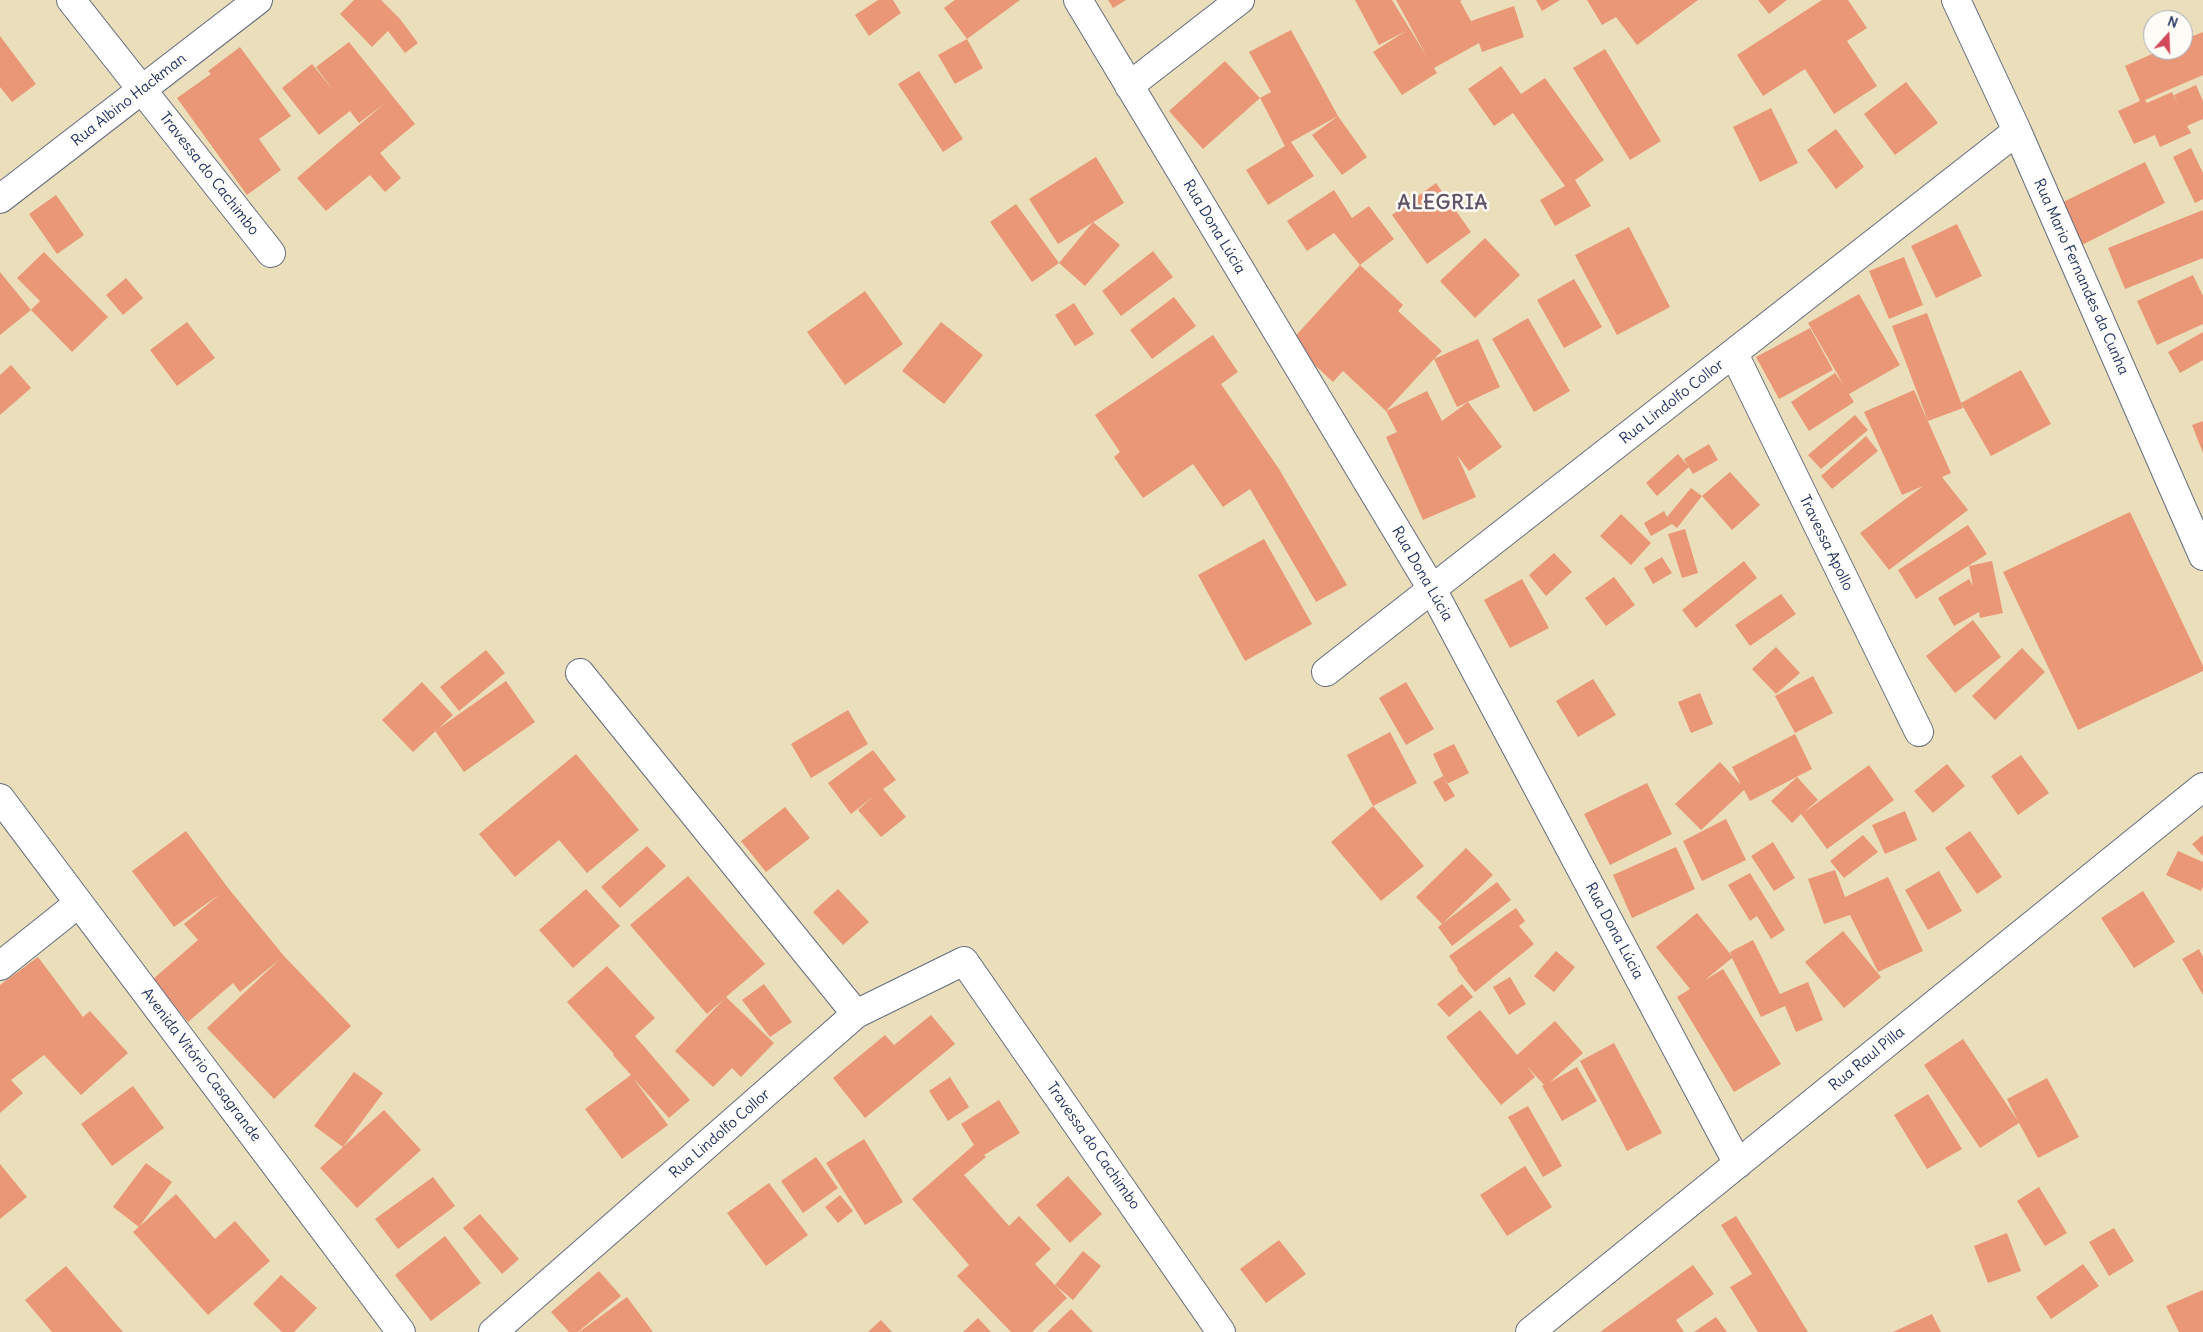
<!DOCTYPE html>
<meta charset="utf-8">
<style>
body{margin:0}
#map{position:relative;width:2203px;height:1332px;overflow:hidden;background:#ebdfbb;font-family:Delius,sans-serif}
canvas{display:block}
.north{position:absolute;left:2143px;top:10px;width:50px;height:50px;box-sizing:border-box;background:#fdfcf7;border:1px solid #a3aaba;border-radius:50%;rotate:20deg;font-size:14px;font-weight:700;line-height:20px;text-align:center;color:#1b2f5e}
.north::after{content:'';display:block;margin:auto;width:18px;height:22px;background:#d1495b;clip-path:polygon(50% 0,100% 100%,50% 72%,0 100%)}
</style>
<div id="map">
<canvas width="2203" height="1332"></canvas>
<div class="north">N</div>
</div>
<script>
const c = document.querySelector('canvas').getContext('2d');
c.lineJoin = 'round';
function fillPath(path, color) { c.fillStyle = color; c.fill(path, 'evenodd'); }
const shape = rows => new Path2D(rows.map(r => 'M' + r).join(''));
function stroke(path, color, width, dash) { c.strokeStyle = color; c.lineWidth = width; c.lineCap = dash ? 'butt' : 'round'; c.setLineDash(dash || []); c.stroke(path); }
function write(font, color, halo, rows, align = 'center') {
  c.font = font + ' Delius,sans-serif'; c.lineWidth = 5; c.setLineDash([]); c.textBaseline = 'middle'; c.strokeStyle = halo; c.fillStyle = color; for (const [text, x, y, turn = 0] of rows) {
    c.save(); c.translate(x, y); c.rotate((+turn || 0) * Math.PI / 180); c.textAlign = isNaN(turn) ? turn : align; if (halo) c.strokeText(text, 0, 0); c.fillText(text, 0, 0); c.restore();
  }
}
fillPath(shape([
 [354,0,381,0,400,19,418,43,405,53,388,31,372,47,340,14],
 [878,0,893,0,901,13,869,36,855,15],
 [955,0,1020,0,967,39,944,8],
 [1108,0,1126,0,1113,8],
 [1355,0,1392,0,1427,57,1396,0,1462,0,1460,1,1471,21,1514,6,1524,37,1482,52,1479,43,1434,68,1437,73,1402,95,1373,52,1406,31,1379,45],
 [1536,0,1560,0,1542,11],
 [1587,0,1698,0,1637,45,1616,17,1602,25],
 [1758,0,1787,0,1769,14],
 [1822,0,1848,0,1867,28,1847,41,1877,86,1834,114,1805,69,1763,96,1737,55],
 [1291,30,1338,116,1291,142,1314,176,1268,205,1246,170,1285,146,1260,98,1203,149,1169,111,1225,61,1260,98,1271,92,1249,52],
 [2203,32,2203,75,2145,100,2147,103,2172,92,2178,105,2174,95,2196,85,2203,101,2203,119,2187,126,2191,133,2160,147,2155,135,2134,144,2118,111,2140,101,2125,66,2161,50,2183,50,2183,40],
 [0,36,36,84,12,102,0,87],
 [967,39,983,68,955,84,938,55],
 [349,42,415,124,380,153,401,178,385,192,370,175,326,211,297,178,385,103,359,123,350,111,319,135,282,88,312,64,333,90,316,67],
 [240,47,291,116,259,139,281,170,247,195,177,98,211,74,208,71],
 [1605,49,1661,141,1630,160,1573,68],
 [1501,66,1521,94,1545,78,1604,160,1575,180,1591,206,1555,226,1540,200,1565,186,1513,113,1494,126,1468,89],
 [919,71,963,139,943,152,898,84],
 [1906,82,1938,123,1895,155,1864,114],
 [1771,108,1798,163,1760,182,1733,127],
 [1338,116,1367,157,1342,175,1312,135],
 [1836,129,1864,167,1836,189,1807,150],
 [2191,148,2203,173,2203,199,2195,203,2173,157],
 [1096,157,1124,203,1058,244,1029,199],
 [2145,162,2165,203,2076,248,2055,206],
 [1436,183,1471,232,1427,264,1392,215],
 [1334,190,1352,218,1369,206,1394,239,1360,265,1334,233,1307,251,1287,221],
 [56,195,84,235,57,254,29,214],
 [1016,204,1059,263,1032,282,990,222],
 [2203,210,2203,258,2125,289,2108,248],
 [1093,222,1120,245,1085,286,1059,263],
 [1957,224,1982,276,1936,298,1911,246],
 [1629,227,1670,307,1617,335,1575,255],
 [1485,238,1520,275,1475,318,1440,281],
 [1153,251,1173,277,1121,316,1102,291],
 [44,252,108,317,72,352,31,310,40,301,17,278],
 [1904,257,1923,305,1889,319,1869,271],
 [1360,265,1403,305,1398,311,1442,351,1434,359,1478,339,1500,387,1457,407,1434,359,1386,411,1427,391,1442,421,1468,402,1502,447,1469,471,1457,455,1476,497,1423,520,1386,437,1397,432,1386,411,1343,371,1333,382,1290,342],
 [0,272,31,310,0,335],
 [2193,275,2203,296,2203,324,2157,345,2137,301],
 [126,278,143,298,123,315,106,295],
 [1574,279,1602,327,1564,348,1537,300],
 [865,291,903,344,845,385,807,332],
 [1859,294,1900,365,1849,394,1854,402,1809,431,1791,402,1835,373,1843,384,1808,323],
 [1174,297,1196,326,1152,359,1130,330],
 [1074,303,1094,334,1075,346,1055,315],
 [1927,313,1963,408,1928,421,1892,326],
 [1528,318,1570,391,1534,412,1492,339],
 [187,322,215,358,177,386,150,350],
 [941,322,983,355,944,404,902,371],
 [1810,328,1833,370,1779,399,1756,357],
 [2203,332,2203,360,2180,373,2168,352],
 [1213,335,1238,372,1221,384,1279,469,1347,585,1316,602,1250,489,1223,507,1193,464,1143,498,1114,457,1120,452,1095,415],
 [11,365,31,388,0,415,0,375],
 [2021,370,2051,424,1991,456,1961,403],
 [1914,390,1951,473,1942,477,1968,510,1889,570,1860,533,1923,486,1902,495,1864,412],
 [1855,415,1868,430,1821,469,1808,455],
 [2203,421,2203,453,2192,425],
 [1866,436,1878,451,1832,489,1821,476],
 [1709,444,1718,460,1693,474,1684,459],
 [1678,454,1689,467,1657,496,1646,483],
 [1730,472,1760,505,1732,530,1702,496],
 [1691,488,1702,496,1677,528,1672,524,1651,536,1644,523,1664,511,1667,517],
 [2130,512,2203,666,2203,671,2078,730,2003,572],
 [1621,514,1651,543,1631,565,1600,536],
 [1968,525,1987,554,1916,599,1898,570],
 [1685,529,1698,573,1682,578,1668,534],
 [1264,539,1312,624,1245,661,1198,575],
 [1554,553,1572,572,1546,596,1529,575],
 [1662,557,1672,573,1653,584,1644,568],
 [1744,561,1757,578,1696,628,1682,610],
 [1992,561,2003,613,1980,618,1979,612,1954,626,1938,598,1969,579,1973,586,1969,566],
 [1614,577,1635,605,1606,626,1585,598],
 [1522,579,1549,628,1510,648,1484,600],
 [1781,594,1796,614,1750,646,1735,625],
 [1973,620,2001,657,1955,693,1926,656],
 [1776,647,1800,673,1776,694,1752,669],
 [2022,648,2045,672,1995,720,1972,696],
 [486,650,505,673,459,711,440,687],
 [1813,676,1833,713,1795,733,1775,696],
 [1593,679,1616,715,1578,737,1556,701],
 [506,681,535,722,464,772,435,731],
 [422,682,453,715,413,752,382,720],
 [1406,682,1434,729,1406,745,1379,698],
 [1700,693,1713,724,1691,733,1678,702],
 [848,710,868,744,811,778,791,744],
 [1390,732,1417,783,1373,806,1424,866,1381,901,1331,842,1373,806,1347,755],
 [1795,734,1812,769,1750,801,1744,790,1701,830,1675,804,1720,762,1741,785,1732,767],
 [1454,744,1469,773,1447,784,1433,754],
 [873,750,896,780,883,789,906,817,881,837,858,810,875,795,851,814,828,783],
 [576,754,639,830,587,873,559,840,515,877,479,834],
 [2021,755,2049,793,2018,815,1991,776],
 [1947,764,1965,786,1933,813,1914,791],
 [1869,765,1894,800,1827,849,1801,814,1792,823,1771,801,1797,777,1818,800,1803,813],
 [1443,776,1455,796,1445,802,1433,782],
 [1647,783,1672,834,1610,865,1584,814],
 [785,807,810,838,766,872,741,841],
 [1905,811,1917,840,1885,854,1872,825],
 [1726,819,1746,860,1702,881,1683,841],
 [186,831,228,888,284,956,351,1026,274,1099,207,1028,280,959,240,992,233,983,188,1022,152,980,198,940,184,924,220,894,174,927,132,871],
 [1970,831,2002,877,1977,894,1945,848],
 [1863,835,1878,852,1844,878,1830,861],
 [2203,835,2203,856,2192,844],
 [1773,842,1795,878,1774,891,1751,856],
 [647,846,666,866,620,908,601,887],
 [1676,847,1695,889,1632,918,1613,875],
 [1466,848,1493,875,1442,924,1497,882,1511,900,1452,946,1438,927,1442,924,1416,897],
 [2178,851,2203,862,2203,886,2201,891,2166,875],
 [1835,870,1845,897,1888,877,1923,951,1878,972,1850,915,1824,924,1808,879],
 [1939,871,1962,911,1928,930,1905,890],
 [1750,873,1785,930,1771,939,1757,916,1750,921,1728,885],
 [688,876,765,964,726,997,774,1043,741,1077,732,1068,713,1087,675,1051,724,999,707,1014,630,925],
 [586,889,620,926,573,968,539,930],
 [838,889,869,922,843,945,813,912],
 [2143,891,2175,942,2134,968,2101,918],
 [1516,908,1525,921,1519,926,1534,944,1475,992,1457,970,1458,969,1449,956],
 [1697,913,1732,956,1730,952,1753,940,1780,994,1808,982,1823,1020,1796,1032,1785,1006,1761,1017,1732,958,1705,980,1723,969,1781,1064,1734,1092,1677,997,1690,989,1656,947],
 [1843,931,1881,977,1844,1008,1805,962],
 [2199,949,2203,957,2203,995,2182,959],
 [1556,951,1575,967,1554,992,1534,976],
 [38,957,83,1017,90,1011,128,1053,81,1095,44,1055,11,1080,23,1093,0,1113,0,985],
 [607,966,655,1018,635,1036,690,1100,669,1118,633,1078,668,1125,622,1159,585,1109,631,1075,613,1055,614,1054,567,1002],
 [1510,977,1526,1004,1509,1015,1493,987],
 [764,984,792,1022,770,1037,742,1000],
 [1462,984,1473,997,1449,1017,1437,1004],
 [1480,1010,1517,1055,1555,1021,1583,1053,1550,1082,1577,1067,1597,1101,1562,1121,1542,1086,1544,1085,1526,1065,1535,1077,1501,1105,1446,1037],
 [931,1015,955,1044,865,1118,833,1078,885,1035,894,1045],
 [1963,1039,2018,1121,2007,1099,2047,1078,2079,1137,2038,1158,2019,1123,1980,1148,1924,1065],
 [1614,1043,1662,1133,1627,1151,1580,1061],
 [354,1072,383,1093,343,1147,384,1110,421,1150,357,1208,320,1168,343,1147,314,1126],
 [950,1077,969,1107,948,1121,929,1091],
 [133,1086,164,1128,112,1166,81,1124],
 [1928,1094,1962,1149,1927,1169,1894,1115],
 [999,1100,1020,1133,984,1155,986,1157,964,1175,1009,1226,1019,1216,1051,1249,1035,1264,1067,1298,1032,1332,1011,1332,957,1276,969,1265,912,1199,974,1145,961,1124],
 [1528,1106,1562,1166,1543,1177,1508,1117],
 [864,1139,903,1202,865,1225,826,1163],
 [816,1157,838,1188,803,1213,781,1181],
 [146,1163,172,1182,139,1227,113,1207],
 [0,1164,27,1197,0,1219],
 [1525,1166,1552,1207,1507,1236,1480,1195],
 [1068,1176,1102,1214,1070,1243,1036,1205],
 [433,1177,455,1206,398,1249,375,1219],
 [769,1183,808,1235,766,1266,727,1213],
 [2039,1187,2067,1233,2045,1246,2017,1201],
 [176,1194,215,1239,235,1221,270,1261,208,1315,133,1232],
 [840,1195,853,1211,838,1223,825,1207],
 [480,1214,519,1259,502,1274,463,1228],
 [1736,1216,1767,1265,1808,1332,1758,1332,1730,1287,1752,1274,1721,1225],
 [2114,1228,2134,1261,2109,1276,2089,1242],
 [2007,1233,2021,1271,1988,1283,1974,1246],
 [445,1236,481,1283,431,1321,395,1275],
 [1279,1240,1306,1274,1266,1303,1240,1269],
 [1083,1251,1101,1266,1073,1300,1055,1285],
 [2083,1264,2099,1286,2051,1319,2036,1297],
 [1693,1265,1714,1294,1676,1320,1684,1332,1600,1332],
 [66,1266,123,1332,52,1332,25,1300],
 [599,1271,621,1296,578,1332,569,1332,551,1312],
 [281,1275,317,1308,294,1332,282,1332,253,1304],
 [2203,1290,2203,1332,2179,1332,2166,1306],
 [627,1297,653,1332,579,1332],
 [1071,1309,1093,1332,1047,1332],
 [1932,1314,1941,1332,1893,1332],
 [1716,1317,1727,1332,1694,1332],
 [978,1318,991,1332,963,1332],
 [881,1320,892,1332,868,1332]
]), '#e99776');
const minor = shape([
 [71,0,271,253],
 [1078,0,1432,589,1738,1164],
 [1956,0,2017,131,2203,556],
 [1129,86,1240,0],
 [0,199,258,0],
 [1734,354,1919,732],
 [1326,672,2017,131],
 [580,673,856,1014],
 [0,798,401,1332],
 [0,966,79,903],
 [493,1332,856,1014,964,961,1221,1332],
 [1530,1332,2203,787]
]);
stroke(minor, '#646d7f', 30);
stroke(minor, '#fff', 28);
write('15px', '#1b2f5e', '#fdfcf7', [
 ["Rua Albino Hackman",129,100,-38],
 ["Travessa do Cachimbo",209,174,52],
 ["Rua Dona Lúcia",1214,227,59],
 ["Rua Mario Fernandes da Cunha",2081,277,66],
 ["Rua Lindolfo Collor",1672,402,-38],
 ["Travessa Apollo",1826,543,64],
 ["Rua Dona Lúcia",1422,574,60],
 ["Rua Dona Lúcia",1614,931,62],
 ["Rua Raul Pilla",1867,1059,-39],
 ["Avenida Vitório Casagrande",201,1065,53],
 ["Rua Lindolfo Collor",720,1134,-41],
 ["Travessa do Cachimbo",1093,1146,55]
]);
c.letterSpacing = '1px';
write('bold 20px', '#635366', '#fdfcf7', [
 ["ALEGRIA",1443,203]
]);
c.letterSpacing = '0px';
</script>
